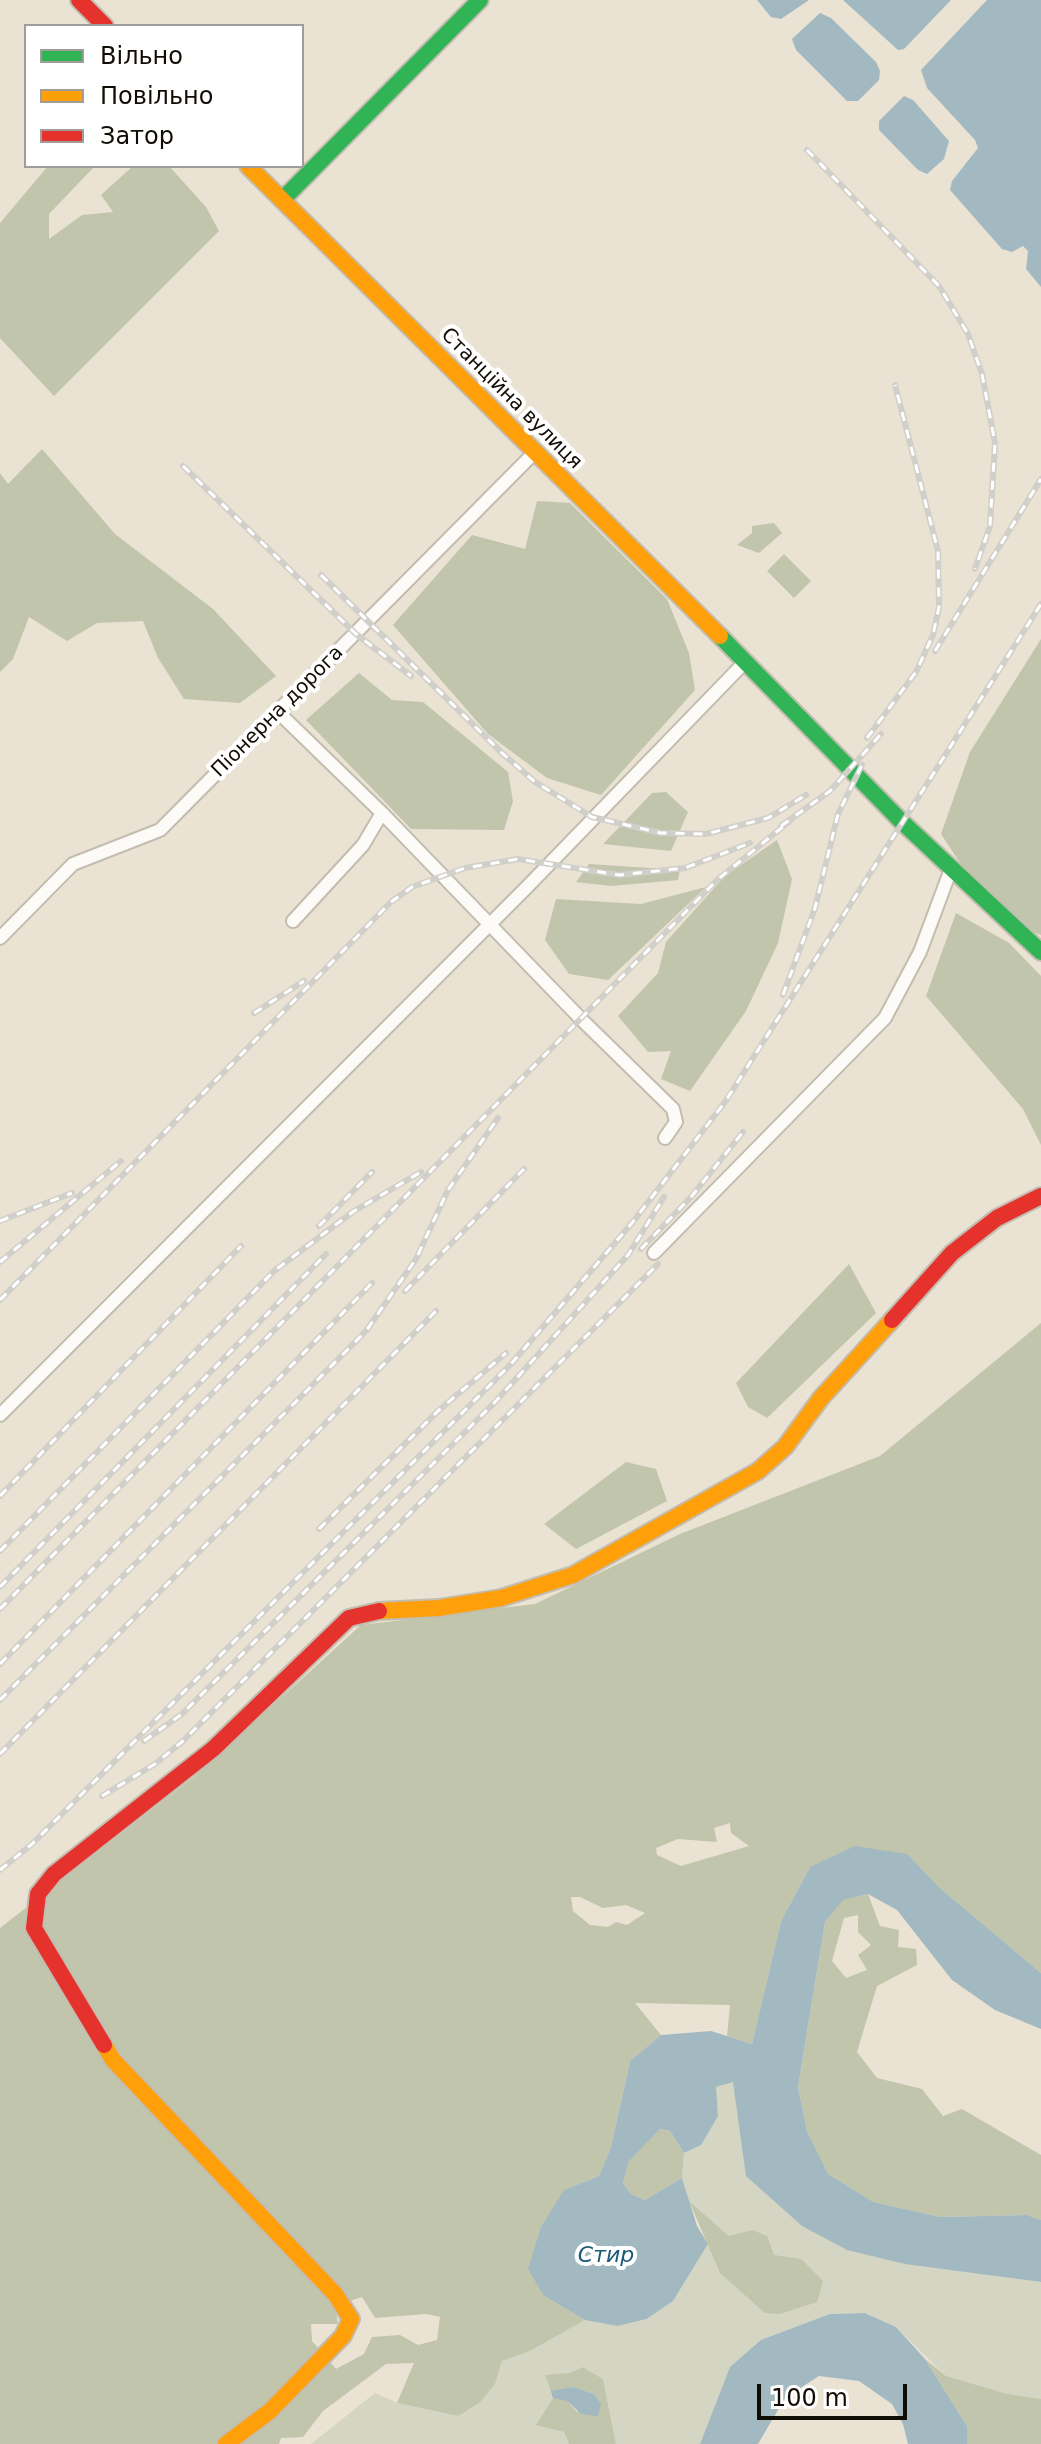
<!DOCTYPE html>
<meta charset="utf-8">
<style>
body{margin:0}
#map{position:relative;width:1041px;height:2444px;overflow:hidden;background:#eae2d2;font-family:"DejaVu Sans",sans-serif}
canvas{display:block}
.legend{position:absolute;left:24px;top:24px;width:280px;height:144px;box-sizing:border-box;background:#fff;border:2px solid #a09e9b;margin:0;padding:10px 14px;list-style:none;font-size:24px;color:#110c04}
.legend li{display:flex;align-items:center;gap:16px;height:40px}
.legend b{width:40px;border:2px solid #a09e9b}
.scale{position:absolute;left:757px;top:2384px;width:150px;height:36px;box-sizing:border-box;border:4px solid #110c04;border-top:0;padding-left:10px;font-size:24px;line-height:28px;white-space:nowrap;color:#110c04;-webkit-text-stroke:6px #fff;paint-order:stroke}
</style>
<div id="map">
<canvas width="1041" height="2444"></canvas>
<ul class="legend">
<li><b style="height:10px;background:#30b455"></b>Вільно</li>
<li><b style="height:10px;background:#ff9f0a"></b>Повільно</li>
<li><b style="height:10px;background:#e5322d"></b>Затор</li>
</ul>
<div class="scale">100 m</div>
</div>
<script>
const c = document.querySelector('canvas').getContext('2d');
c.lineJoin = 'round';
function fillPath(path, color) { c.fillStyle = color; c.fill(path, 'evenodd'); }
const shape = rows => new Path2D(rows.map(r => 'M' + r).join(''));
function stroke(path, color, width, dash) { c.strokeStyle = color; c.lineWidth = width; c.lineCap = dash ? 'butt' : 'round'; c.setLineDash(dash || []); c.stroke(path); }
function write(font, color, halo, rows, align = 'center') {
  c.font = font + ' "DejaVu Sans",sans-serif'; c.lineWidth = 8; c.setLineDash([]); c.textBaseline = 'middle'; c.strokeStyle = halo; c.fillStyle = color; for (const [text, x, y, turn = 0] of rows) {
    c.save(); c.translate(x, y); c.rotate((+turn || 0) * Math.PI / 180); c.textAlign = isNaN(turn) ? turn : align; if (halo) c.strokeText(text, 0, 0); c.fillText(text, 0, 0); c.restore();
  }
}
fillPath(shape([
 [733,2081,968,2272,1041,2282,1041,2399,1008,2394,946,2376,896,2327,866,2313,831,2314,730,2367,700,2444,616,2444,603,2379,583,2367,570,2373,545,2376,553,2398,537,2424,564,2432,569,2444,311,2444,375,2393,397,2403,458,2416,495,2384,502,2361,530,2351,585,2320,617,2326,648,2319,673,2301,708,2244,720,2273,773,2255,767,2237,729,2236,689,2201,682,2178,684,2153,701,2145,716,2087]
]), '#d4d5c3');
fillPath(shape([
 [48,166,95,166,49,214,49,239,82,215,113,212,101,195,133,166,169,166,206,207,219,231,54,396,0,338,0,223],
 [42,449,115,534,213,609,276,676,240,703,184,699,158,658,143,621,97,623,67,641,29,617,13,659,0,672,0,473,8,484],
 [537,501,570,503,667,599,689,653,695,690,601,795,547,778,488,734,393,625,472,535,525,549],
 [774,523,782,533,759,553,737,545,752,533,752,526],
 [784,554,811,581,794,598,767,571],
 [1041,639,1041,935,1025,929,968,875,941,834,970,752],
 [359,673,392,700,423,702,508,772,513,801,504,830,411,829,306,720],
 [666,792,688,812,671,851,603,844,652,793],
 [777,840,792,879,778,943,746,1011,690,1091,661,1079,671,1051,648,1052,618,1016,658,973,666,942,725,876],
 [589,864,680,870,678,880,611,886,576,882],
 [706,887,608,980,569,974,545,940,556,899,641,904],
 [956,913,1009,943,1041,976,1041,1145,1023,1109,926,996],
 [849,1264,876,1313,767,1418,748,1407,736,1383],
 [1041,1323,1041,1973,940,1888,907,1855,810,1867,781,1921,752,2044,727,2036,730,2005,635,2003,661,2035,630,2061,611,2147,599,2176,564,2190,544,2296,585,2320,530,2351,502,2361,495,2384,480,2402,458,2416,397,2403,414,2363,386,2364,323,2411,303,2437,281,2438,279,2444,0,2444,0,1928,194,1777,361,1625,535,1604,680,1534,880,1456],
 [730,1823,731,1833,749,1846,681,1866,657,1855,656,1848,678,1839,717,1842,714,1828],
 [571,1897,580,1897,603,1908,626,1905,645,1913,627,1925,616,1922,608,1927,590,1925,573,1911],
 [362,2297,375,2318,426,2314,440,2317,437,2340,418,2345,400,2335,372,2337,364,2354,336,2369,312,2341,311,2324,338,2324,335,2306],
 [626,1462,656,1469,667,1501,576,1549,544,1524],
 [868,1894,880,1926,899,1930,898,1947,916,1949,917,1965,877,1986,857,2052,877,2078,922,2089,943,2116,962,2109,1041,2155,1041,2220,1027,2215,941,2217,873,2202,828,2174,807,2131,798,2087,825,1922,842,1900],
 [858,1915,858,1932,871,1945,858,1955,867,1970,846,1978,832,1961,844,1918],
 [660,2129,670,2131,684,2153,682,2178,645,2200,631,2194,623,2183,629,2160],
 [689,2201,729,2236,753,2230,767,2236,774,2255,801,2259,823,2281,817,2302,780,2314,765,2313,720,2273],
 [925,2359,946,2376,1008,2394,1041,2399,1041,2444,967,2444,967,2426],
 [583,2367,603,2379,616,2444,569,2444,564,2432,536,2425,553,2398,545,2375,570,2373],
 [574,2387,594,2394,577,2412,567,2401,567,2389]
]), '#c1c5ac');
fillPath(shape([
 [757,0,809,0,781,19,771,17],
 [843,0,951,0,904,49,898,50],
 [987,0,1041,0,1041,287,1026,269,1028,251,1023,246,1012,252,1002,249,950,190,952,181,978,148,975,140,927,88,921,70],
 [820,13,831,18,876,62,880,71,879,80,858,101,847,101,796,50,792,39],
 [904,96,913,100,949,141,944,159,927,174,918,170,879,130,879,121],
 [855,1846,907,1854,940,1888,1041,1973,1041,2029,995,2010,952,1980,897,1910,868,1894,843,1900,825,1922,798,2087,807,2131,828,2174,873,2202,941,2217,1027,2215,1041,2220,1041,2282,905,2264,847,2250,802,2226,746,2176,733,2082,716,2087,718,2116,701,2145,684,2153,670,2131,660,2129,629,2161,623,2183,631,2194,645,2200,682,2178,697,2226,708,2244,673,2301,647,2319,617,2326,585,2320,544,2296,528,2269,541,2227,564,2190,599,2176,611,2147,630,2061,661,2035,711,2031,752,2044,781,1921,810,1867],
 [865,2313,896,2327,925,2359,967,2426,967,2444,908,2444,903,2424,892,2404,859,2381,819,2376,785,2398,758,2444,700,2444,730,2367,761,2340,830,2314],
 [574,2387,594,2394,601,2404,598,2416,581,2414,567,2401,553,2398,551,2391]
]), '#a3b9c1');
const street = shape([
 [277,711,382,813,582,1020,673,1109,676,1122,665,1138],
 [293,921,363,845,382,813],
 [0,938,73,864,160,830,534,453],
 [654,1253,885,1018,920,952,951,869],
 [0,1415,528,886,745,662]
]);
const fast = shape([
 [283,199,480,0],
 [720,636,901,821,1041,952]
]);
const slow = shape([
 [248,166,720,636],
 [379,1611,439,1608,501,1598,573,1575,758,1471,785,1447,821,1398,892,1320],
 [104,2045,113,2060,335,2294,351,2319,343,2336,270,2411,226,2444]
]);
const jam = shape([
 [79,0,105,26],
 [892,1320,952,1253,997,1218,1041,1196],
 [104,2045,34,1928,38,1894,54,1874,213,1749,349,1618,379,1611]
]);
stroke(street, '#c3bdb0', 16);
stroke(fast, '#c3bdb0', 20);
stroke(slow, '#c3bdb0', 20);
stroke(jam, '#c3bdb0', 20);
stroke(street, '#fcfbf8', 12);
stroke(fast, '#30b455', 16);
stroke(slow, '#ff9f0a', 16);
stroke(jam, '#e5322d', 16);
const rail = shape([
 [807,150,939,286,968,334,982,374,995,443,990,526,975,569],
 [183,466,356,634,411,676],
 [321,575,501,752,535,782,592,817,661,833,706,834,768,818,806,795],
 [935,651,1041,479],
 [867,738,916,672,933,635,939,607,938,551,895,385],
 [781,826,830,791,881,734],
 [783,995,815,908,838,814,862,765],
 [254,1013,304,981],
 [0,1221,72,1193],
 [319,1226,372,1172],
 [641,1249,691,1197,743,1132],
 [0,1262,121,1161],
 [405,1291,524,1169],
 [0,1300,391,902,412,887,465,868,518,859,619,875,685,868,750,843],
 [0,1496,241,1246],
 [319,1529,438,1411,506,1353],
 [0,1551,274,1271,354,1211,421,1172],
 [0,1587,326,1254],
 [0,1609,717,880,790,821],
 [0,1664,372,1283],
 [0,1700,366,1331,416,1259,448,1190,498,1118],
 [144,1741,182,1714,496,1401,628,1255,664,1197],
 [0,1754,436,1311],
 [102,1796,155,1764,183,1741,658,1264],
 [0,1870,32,1844,511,1364,632,1223,725,1102,1041,604]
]);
stroke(rail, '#d1cfca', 6);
stroke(rail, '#fff', 3, [9]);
write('20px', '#110c04', '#fff', [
 ["Станційна вулиця",511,399,45],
 ["Піонерна дорога",278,712,-45]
]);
write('italic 22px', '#1c5a77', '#fff', [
 ["Стир",606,2256]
]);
</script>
